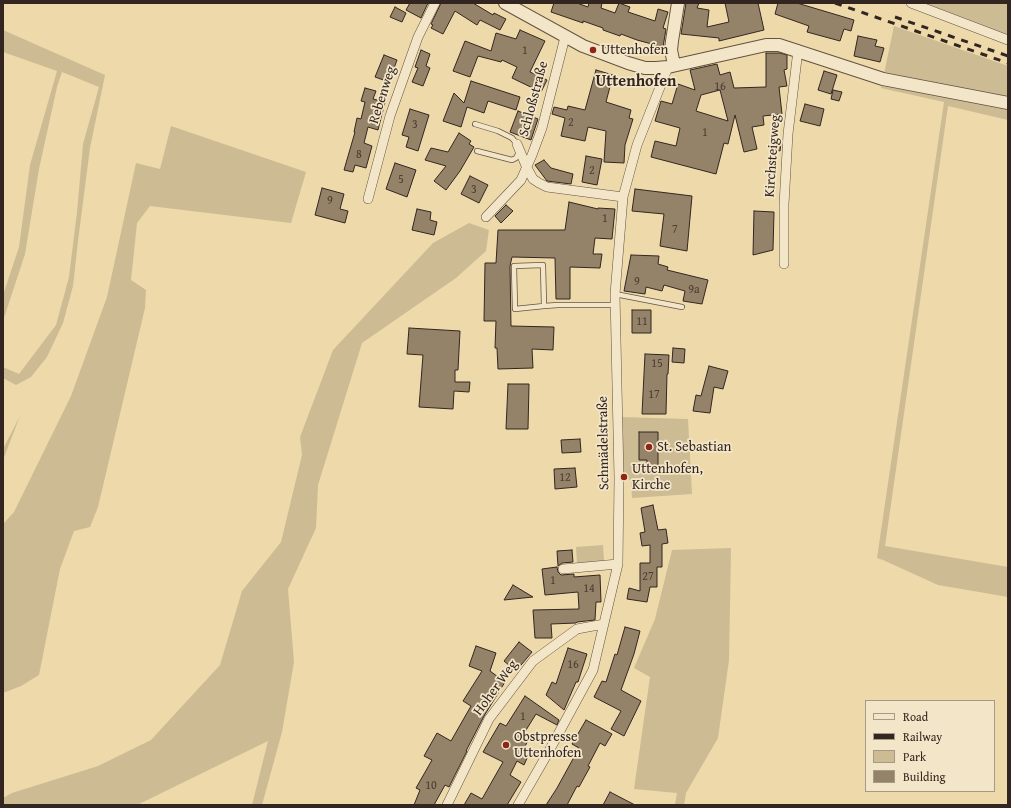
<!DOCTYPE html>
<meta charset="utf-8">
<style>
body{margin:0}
#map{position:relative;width:1011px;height:808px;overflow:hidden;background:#edd9aa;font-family:"Gentium Book Plus",serif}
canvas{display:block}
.frame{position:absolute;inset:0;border:4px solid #332621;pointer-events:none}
.legend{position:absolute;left:865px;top:700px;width:130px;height:92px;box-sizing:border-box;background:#f3e6c8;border:1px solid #a69985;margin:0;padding:5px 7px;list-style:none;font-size:12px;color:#332621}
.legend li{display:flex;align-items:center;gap:8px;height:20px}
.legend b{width:20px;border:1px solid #a69985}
</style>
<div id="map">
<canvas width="1011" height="808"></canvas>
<div class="frame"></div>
<ul class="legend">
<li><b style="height:5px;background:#f3e6c8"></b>Road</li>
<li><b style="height:5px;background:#332621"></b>Railway</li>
<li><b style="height:11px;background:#cdbb93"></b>Park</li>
<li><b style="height:11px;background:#948368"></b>Building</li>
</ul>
</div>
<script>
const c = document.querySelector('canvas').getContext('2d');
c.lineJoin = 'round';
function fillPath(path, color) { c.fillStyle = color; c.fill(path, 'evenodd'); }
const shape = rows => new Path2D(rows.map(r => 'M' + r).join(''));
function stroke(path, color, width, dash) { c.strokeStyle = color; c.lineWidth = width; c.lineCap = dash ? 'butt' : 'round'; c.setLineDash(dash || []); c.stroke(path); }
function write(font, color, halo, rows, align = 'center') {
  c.font = font + ' "Gentium Book Plus",serif'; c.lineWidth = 3.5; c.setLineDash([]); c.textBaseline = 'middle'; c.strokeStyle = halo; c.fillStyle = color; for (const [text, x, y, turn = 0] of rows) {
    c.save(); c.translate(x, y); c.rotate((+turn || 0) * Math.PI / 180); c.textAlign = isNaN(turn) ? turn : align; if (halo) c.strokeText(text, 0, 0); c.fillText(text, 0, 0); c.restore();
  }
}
fillPath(shape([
 [923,3,1008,3,1008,36],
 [894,26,1008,66,1008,120,948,106,885,546,1008,567,1008,597,938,585,883,560,877,558,944,102,881,88],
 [3,30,105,75,90,148,78,241,73,286,63,323,47,357,31,377,16,385,3,378,3,367,19,374,56,325,69,277,77,212,83,144,99,87,62,72,57,87,39,169,25,254,3,321,3,295,19,247,30,165,57,71,3,52],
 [171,126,306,172,291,223,150,206,137,223,131,280,146,290,145,308,98,507,90,527,74,531,60,569,39,675,21,686,3,693,3,524,14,512,71,396,107,297,136,163,160,169],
 [469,223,489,230,486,251,456,278,362,343,318,485,316,528,288,589,294,662,282,732,262,805,252,805,268,741,137,805,3,805,3,798,12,793,98,766,151,740,220,665,242,591,281,542,302,455,300,437,333,350,433,243],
 [20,416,3,460,3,449],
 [621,417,688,419,692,494,632,498,631,481,622,473],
 [603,545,604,561,577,563,576,547],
 [731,548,729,660,718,738,686,793,684,805,675,805,677,793,634,789,650,677,634,668,655,619,672,550]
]), '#cdbb93');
const building = shape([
 [410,3,428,3,421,18,406,10,410,3],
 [441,3,473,3,493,15,494,13,506,19,500,30,480,20,477,25,455,11,443,34,431,28,433,25,431,24,441,3],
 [554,3,577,3,588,7,589,3,602,3,601,8,615,13,619,3,630,7,628,12,655,21,658,9,668,12,663,28,666,29,663,47,637,40,621,34,620,36,603,30,603,28,583,21,583,23,551,12,554,3],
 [686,3,699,3,697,8,709,10,707,27,729,22,725,3,758,3,764,30,719,41,719,38,681,34,686,3],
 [778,3,797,3,854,20,851,31,844,29,840,41,807,32,809,26,775,14,778,3],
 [395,7,406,13,402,22,390,17,395,7],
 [520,30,545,41,530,72,547,80,541,92,512,78,517,67,502,60,501,62,478,56,470,77,453,71,465,41,491,51,496,33,516,39,520,30],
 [858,36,877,40,875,46,884,48,880,62,854,56,858,36],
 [421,50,430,54,426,66,430,68,423,86,412,82,418,68,415,67,421,50],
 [766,53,780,53,787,55,787,69,784,70,787,86,779,87,782,114,763,116,764,125,752,127,757,149,744,152,735,115,728,144,724,143,716,174,651,157,655,141,676,146,680,128,655,121,661,101,672,104,678,84,695,90,690,70,717,64,720,75,730,72,734,88,766,87,766,53],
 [720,90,728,121,696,111,701,95,720,90],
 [384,55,397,60,389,82,375,77,384,55],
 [596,70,613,75,606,102,631,110,629,118,633,119,625,145,624,163,604,162,606,131,588,127,585,141,561,136,565,118,552,114,554,107,567,110,568,106,585,110,596,70],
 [824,71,837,75,831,94,818,90,824,71],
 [471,81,520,97,516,110,488,101,484,113,467,107,461,127,443,121,454,93,464,103,471,81],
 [365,88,376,91,373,99,385,102,378,130,368,127,364,143,372,146,366,168,355,165,353,172,344,170,355,132,354,132,357,118,361,119,365,102,361,101,365,88],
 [833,90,842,92,839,101,831,99,833,90],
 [805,104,824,109,820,126,800,121,805,104],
 [410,109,429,115,418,151,406,147,409,137,402,135,410,109],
 [518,111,538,119,531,140,510,132,518,111],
 [459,133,471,141,469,144,474,147,460,171,446,190,434,181,446,166,425,160,431,148,448,152,459,133],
 [774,140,781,143,780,151,771,148,774,140],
 [586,156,602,159,597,185,582,182,586,156],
 [544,160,551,168,573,174,571,184,547,181,535,165,544,160],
 [395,163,416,170,407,197,386,189,395,163],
 [470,176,488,185,479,203,461,194,470,176],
 [322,188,344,194,340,209,348,211,345,223,315,215,322,188],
 [635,189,692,196,687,251,660,246,664,214,632,211,635,189],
 [569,202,598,209,598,208,615,209,612,239,595,238,593,254,602,254,600,268,570,267,570,299,556,299,555,258,512,257,510,266,511,326,554,327,553,350,532,349,533,368,498,369,497,348,495,348,496,321,484,321,485,263,496,263,498,230,565,230,569,202],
 [506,205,513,211,501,223,495,216,506,205],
 [417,209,431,212,430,220,437,222,434,235,412,230,417,209],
 [754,211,774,212,773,250,753,255,754,211],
 [631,255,659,256,658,264,668,267,667,270,708,280,702,304,683,301,685,291,664,285,662,291,646,287,645,294,624,291,631,255],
 [632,310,651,310,651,333,632,333,632,310],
 [409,328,460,331,458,370,455,370,455,382,470,382,469,392,454,391,453,409,419,407,423,355,407,354,409,328],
 [673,348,685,349,684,363,672,362,673,348],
 [645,354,669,355,668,374,667,374,666,414,642,414,645,354],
 [709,366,728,371,723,389,714,387,710,413,693,411,696,395,701,396,709,366],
 [508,384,529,384,528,429,506,429,508,384],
 [639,432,658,432,658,473,647,473,647,460,639,460,639,432],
 [580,439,581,452,562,453,561,440,580,439],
 [575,468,577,487,555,489,554,469,575,468],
 [653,505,658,530,666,529,668,543,662,544,662,567,657,567,657,587,650,587,647,602,627,599,629,588,640,591,640,563,650,563,650,545,642,546,640,533,645,532,641,508,653,505],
 [572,550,573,562,562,563,558,566,557,551,572,550],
 [557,567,558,572,561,575,574,574,574,577,600,575,601,602,596,602,595,620,577,622,576,623,551,624,552,638,535,638,533,610,579,609,578,592,545,595,542,569,557,567],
 [513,585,533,597,504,600,513,585],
 [625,627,640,631,634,654,621,690,641,701,624,736,611,729,621,711,594,697,602,681,606,682,615,654,617,655,625,627],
 [519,642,532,652,516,671,504,661,519,642],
 [476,646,496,653,490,671,505,682,484,716,466,751,467,751,449,787,445,785,434,805,414,805,420,790,416,788,432,760,424,756,437,733,451,741,471,706,463,701,482,671,469,666,476,646],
 [568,648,587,654,578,682,576,682,564,710,546,695,552,682,556,684,568,648],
 [525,696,559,720,557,725,536,714,523,735,529,738,522,753,528,756,524,765,517,761,510,775,521,782,507,805,464,805,471,793,482,799,503,762,483,752,500,723,506,726,525,696],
 [586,720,612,734,605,746,600,743,588,766,590,767,579,787,577,786,567,805,546,805,557,788,579,748,572,744,586,720],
 [610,792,635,805,603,805,610,792]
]);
fillPath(building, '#948368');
stroke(building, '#332621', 1);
const service = shape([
 [475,124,498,131,512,138,517,144],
 [477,151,512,160,516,158,519,152],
 [615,294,682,307],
 [544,306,543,265,514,266,515,309,544,306,558,305,615,305]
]);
const minor = shape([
 [911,3,1008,40],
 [517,144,527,168,533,179,539,183,547,187,623,197],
 [368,199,390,116,418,37,435,3],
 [486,217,521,180,532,155,542,128,565,37],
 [784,264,784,204,788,134,798,50],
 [563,569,618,564],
 [447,805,489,719,533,661,577,629,604,624],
 [518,805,549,751,593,670,618,564,619,478,615,294,623,197,637,145,668,67]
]);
const tertiary = shape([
 [505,3,583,46,628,63,645,68,656,68,668,67,766,45,779,45,883,79,1008,103],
 [674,65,671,50,672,41,678,3]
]);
stroke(service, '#625343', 6);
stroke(minor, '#625343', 10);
stroke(tertiary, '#625343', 14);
stroke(service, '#f3e6c8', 4.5);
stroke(minor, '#f3e6c8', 9);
stroke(tertiary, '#f3e6c8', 12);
stroke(shape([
 [835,3,1008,63],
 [895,17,1008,56]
]), '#332621', 3, [7, 7]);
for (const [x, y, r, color] of [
 [593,50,4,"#8f2418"],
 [649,447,4,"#8f2418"],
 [624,477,4,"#8f2418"],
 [506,745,4,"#8f2418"]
]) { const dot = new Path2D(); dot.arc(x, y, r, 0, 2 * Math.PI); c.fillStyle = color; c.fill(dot); stroke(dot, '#f3e6c8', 1.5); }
write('12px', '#4b3d33', null, [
 ["1",525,51],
 ["16",720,87],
 ["2",571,123],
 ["3",415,125],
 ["1",705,133],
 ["8",359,155],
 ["2",592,171],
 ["5",401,180],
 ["3",474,190],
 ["9",330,201],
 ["1",605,219],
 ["7",675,230],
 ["9",637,282],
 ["9a",694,290],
 ["11",642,322],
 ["15",657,364],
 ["17",654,395],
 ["12",565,478],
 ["27",648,577],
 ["1",553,581],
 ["14",589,589],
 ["16",573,665],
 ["1",523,717],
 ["10",431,786]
]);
write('14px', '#332621', '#f3e6c8', [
 ["Uttenhofen",601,50],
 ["St. Sebastian",657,447],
 ["Uttenhofen,",632,469],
 ["Kirche",632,485],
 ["Obstpresse",514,737],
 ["Uttenhofen",514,753]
], 'left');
write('14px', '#332621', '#f3e6c8', [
 ["Rebenweg",383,95,-72],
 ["Schloßstraße",534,99,-75],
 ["Kirchsteigweg",773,156,-86],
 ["Schmädelstraße",604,443,-91],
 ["Hoher Weg",496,688,-54]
]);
write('bold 16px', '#332621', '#f3e6c8', [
 ["Uttenhofen",636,82]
]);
</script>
